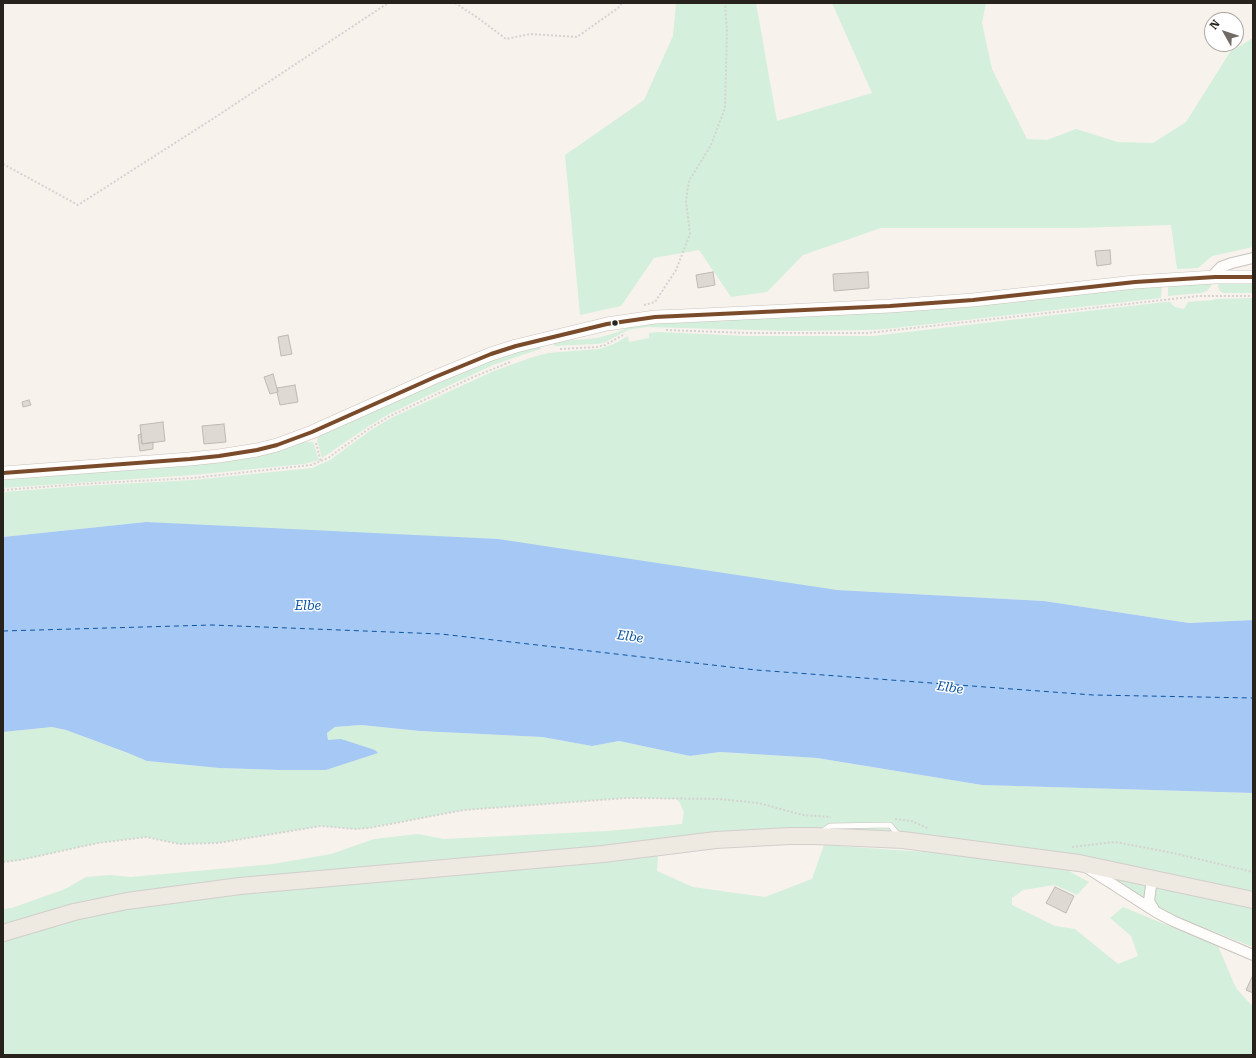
<!DOCTYPE html>
<style>
body{margin:0}
#map{position:relative;width:1256px;height:1058px;overflow:hidden;background:#f8f2ed;font-family:"Roboto Serif",serif}
canvas{display:block}
.frame{position:absolute;inset:0;border:4px solid #28221c;pointer-events:none}
.north{position:absolute;left:1204px;top:12px;width:40px;height:40px;box-sizing:border-box;background:#fff;border:1px solid #a9a7a4;border-radius:50%;rotate:309deg;font-size:11px;font-weight:700;line-height:16px;text-align:center;color:#28221c}
.north::after{content:'';display:block;margin:auto;width:14px;height:18px;background:#716b65;clip-path:polygon(50% 0,100% 100%,50% 72%,0 100%)}
</style>
<div id="map">
<canvas width="1256" height="1058"></canvas>
<div class="frame"></div>
<div class="north">N</div>
</div>
<script>
const c = document.querySelector('canvas').getContext('2d');
c.lineJoin = 'round';
function fillPath(path, color) { c.fillStyle = color; c.fill(path, 'evenodd'); }
const shape = rows => new Path2D(rows.map(r => 'M' + r).join(''));
function stroke(path, color, width, dash) { c.strokeStyle = color; c.lineWidth = width; c.lineCap = dash ? 'butt' : 'round'; c.setLineDash(dash || []); c.stroke(path); }
function write(font, color, halo, rows, align = 'center') {
  c.font = font + ' "Roboto Serif",serif'; c.lineWidth = 3; c.setLineDash([]); c.textBaseline = 'middle'; c.strokeStyle = halo; c.fillStyle = color; for (const [text, x, y, turn = 0] of rows) {
    c.save(); c.translate(x, y); c.rotate((+turn || 0) * Math.PI / 180); c.textAlign = isNaN(turn) ? turn : align; if (halo) c.strokeText(text, 0, 0); c.fillText(text, 0, 0); c.restore();
  }
}
fillPath(shape([
 [676,3,756,3,777,121,872,93,832,3,986,3,982,23,992,69,1027,139,1047,140,1076,129,1118,142,1153,143,1186,122,1230,52,1253,38,1253,247,1212,256,1198,268,1177,269,1171,225,1074,228,881,228,803,255,767,292,731,297,699,250,654,258,621,306,580,315,565,155,644,100,673,36],
 [1220,281,1253,281,1253,293,1223,293,1220,291,1218,287,1218,284],
 [1211,282,1211,286,1207,291,1201,293,1168,296,1168,284],
 [1162,285,1161,298,886,329,869,330,790,331,647,327,628,330,604,343,596,344,554,346,553,342,597,338,615,333,634,325],
 [1253,298,1253,620,1189,623,1044,601,837,590,146,522,3,537,3,492,81,486,193,480,312,468,330,460,371,430,391,418,494,371,530,358,548,353,599,349,614,344,628,336,629,342,649,338,649,333,658,332,747,336,873,336,1165,302,1170,302,1175,307,1184,309,1188,302,1213,300,1215,299],
 [540,344,541,349,528,353,493,365,448,386,389,414,369,426,322,458,317,440,321,433,478,364],
 [301,442,313,442,319,460,304,464,193,475,3,488,3,477],
 [361,725,420,731,542,737,592,746,619,741,690,756,720,752,817,758,982,785,1253,793,1253,897,1130,866,872,831,755,831,659,841,657,871,693,887,765,897,812,879,824,845,939,853,1065,869,1089,882,1077,895,1055,885,1023,890,1012,898,1012,905,1055,926,1075,929,1118,964,1138,956,1131,936,1110,918,1123,907,1218,946,1236,988,1253,1007,1253,1055,3,1055,3,909,12,908,65,889,86,877,110,875,131,877,273,864,331,854,374,839,418,834,444,839,607,831,682,824,684,813,680,803,676,799,627,798,464,810,369,828,355,829,321,826,218,843,179,844,146,837,98,843,21,860,3,862,3,732,52,727,66,730,128,753,147,761,219,768,280,770,326,770,377,753,375,750,328,740,327,733,335,727],
 [1095,867,1253,909,1253,947,1166,913]
]), '#d4efdb');
fillPath(shape([
 [146,522,498,539,837,590,1044,601,1189,623,1253,620,1253,793,982,785,817,758,720,752,690,756,619,741,592,746,542,737,420,731,361,725,335,727,327,733,328,740,341,739,375,750,378,753,326,770,280,770,219,768,147,761,128,753,66,730,52,727,3,732,3,537]
]), '#a6c8f5');
stroke(shape([
 [3,631,212,625,441,634,756,670,1093,695,1253,698]
]), '#0d55a1', 1, [5, 4]);
const building = shape([
 [1110,250,1111,264,1097,266,1095,251,1110,250],
 [713,272,715,285,698,288,696,275,713,272],
 [868,272,869,288,834,291,833,274,868,272],
 [288,335,292,354,281,356,278,337,288,335],
 [273,374,278,392,270,394,264,377,273,374],
 [295,385,298,402,280,405,277,392,278,392,277,388,295,385],
 [29,400,31,405,23,407,22,402,29,400],
 [163,422,165,441,142,444,140,425,163,422],
 [224,424,226,442,204,444,202,426,224,424],
 [141,434,142,444,153,442,153,449,140,451,138,435,141,434],
 [1055,887,1074,896,1066,913,1046,903,1055,887],
 [1253,975,1253,993,1246,990,1253,975]
]);
fillPath(building, '#dfd9d4');
stroke(building, '#bfb9b4', 1);
const service = shape([
 [821,832,830,826,890,825,900,837]
]);
const minor = shape([
 [1215,277,1215,273,1221,267,1232,263,1253,258],
 [1089,869,1156,912,1173,921,1253,955],
 [1152,878,1149,901,1155,911]
]);
const tertiary = shape([
 [3,473,190,459,219,456,257,450,277,445,312,432,435,377,491,354,516,346,607,324,655,317,682,316,890,306,973,300,1135,282,1215,277,1253,277]
]);
const primary = shape([
 [3,933,74,912,127,901,240,886,603,854,716,840,790,836,815,836,903,840,1079,863,1253,900]
]);
stroke(service, '#c9c3be', 6);
stroke(minor, '#c9c3be', 12);
stroke(tertiary, '#c9c3be', 14);
stroke(primary, '#d2cecb', 18);
stroke(shape([
 [455,3,478,18,506,39,530,34,577,37,618,8,622,3],
 [3,164,78,205,214,118,388,3],
 [644,305,655,302,676,270,690,234,686,201,689,181,711,145,725,108,727,31,725,3],
 [666,330,748,333,868,333,1199,296,1253,296],
 [560,349,597,347,605,345,625,334],
 [316,443,321,462],
 [3,490,81,484,193,478,311,465,328,458,370,428,390,416,471,378,510,362],
 [895,819,912,821,929,829],
 [1072,847,1115,842,1173,853,1253,872],
 [3,862,20,860,98,843,146,837,179,844,218,843,321,826,355,829,369,828,464,810,627,798,720,799,758,803,803,815,831,817]
]), '#d5d3d0', 2, [2, 2]);
stroke(service, '#fefdfc', 5);
stroke(minor, '#fefdfc', 10);
stroke(tertiary, '#fefdfc', 13);
stroke(primary, '#eeeae1', 16);
stroke(shape([
 [3,473,190,459,219,456,257,450,277,445,312,432,435,377,491,354,516,346,607,324,655,317,890,306,973,300,1135,282,1215,277,1253,277]
]), '#7a4b2a', 4);
for (const [x, y, r, color] of [
 [615,323,3.5,"#28221c"]
]) { const dot = new Path2D(); dot.arc(x, y, r, 0, 2 * Math.PI); c.fillStyle = color; c.fill(dot); stroke(dot, '#fff', 1.5); }
write('italic 13px', '#0d55a1', '#fff', [
 ["Elbe",308,606],
 ["Elbe",630,637,8],
 ["Elbe",950,688,9]
]);
</script>
